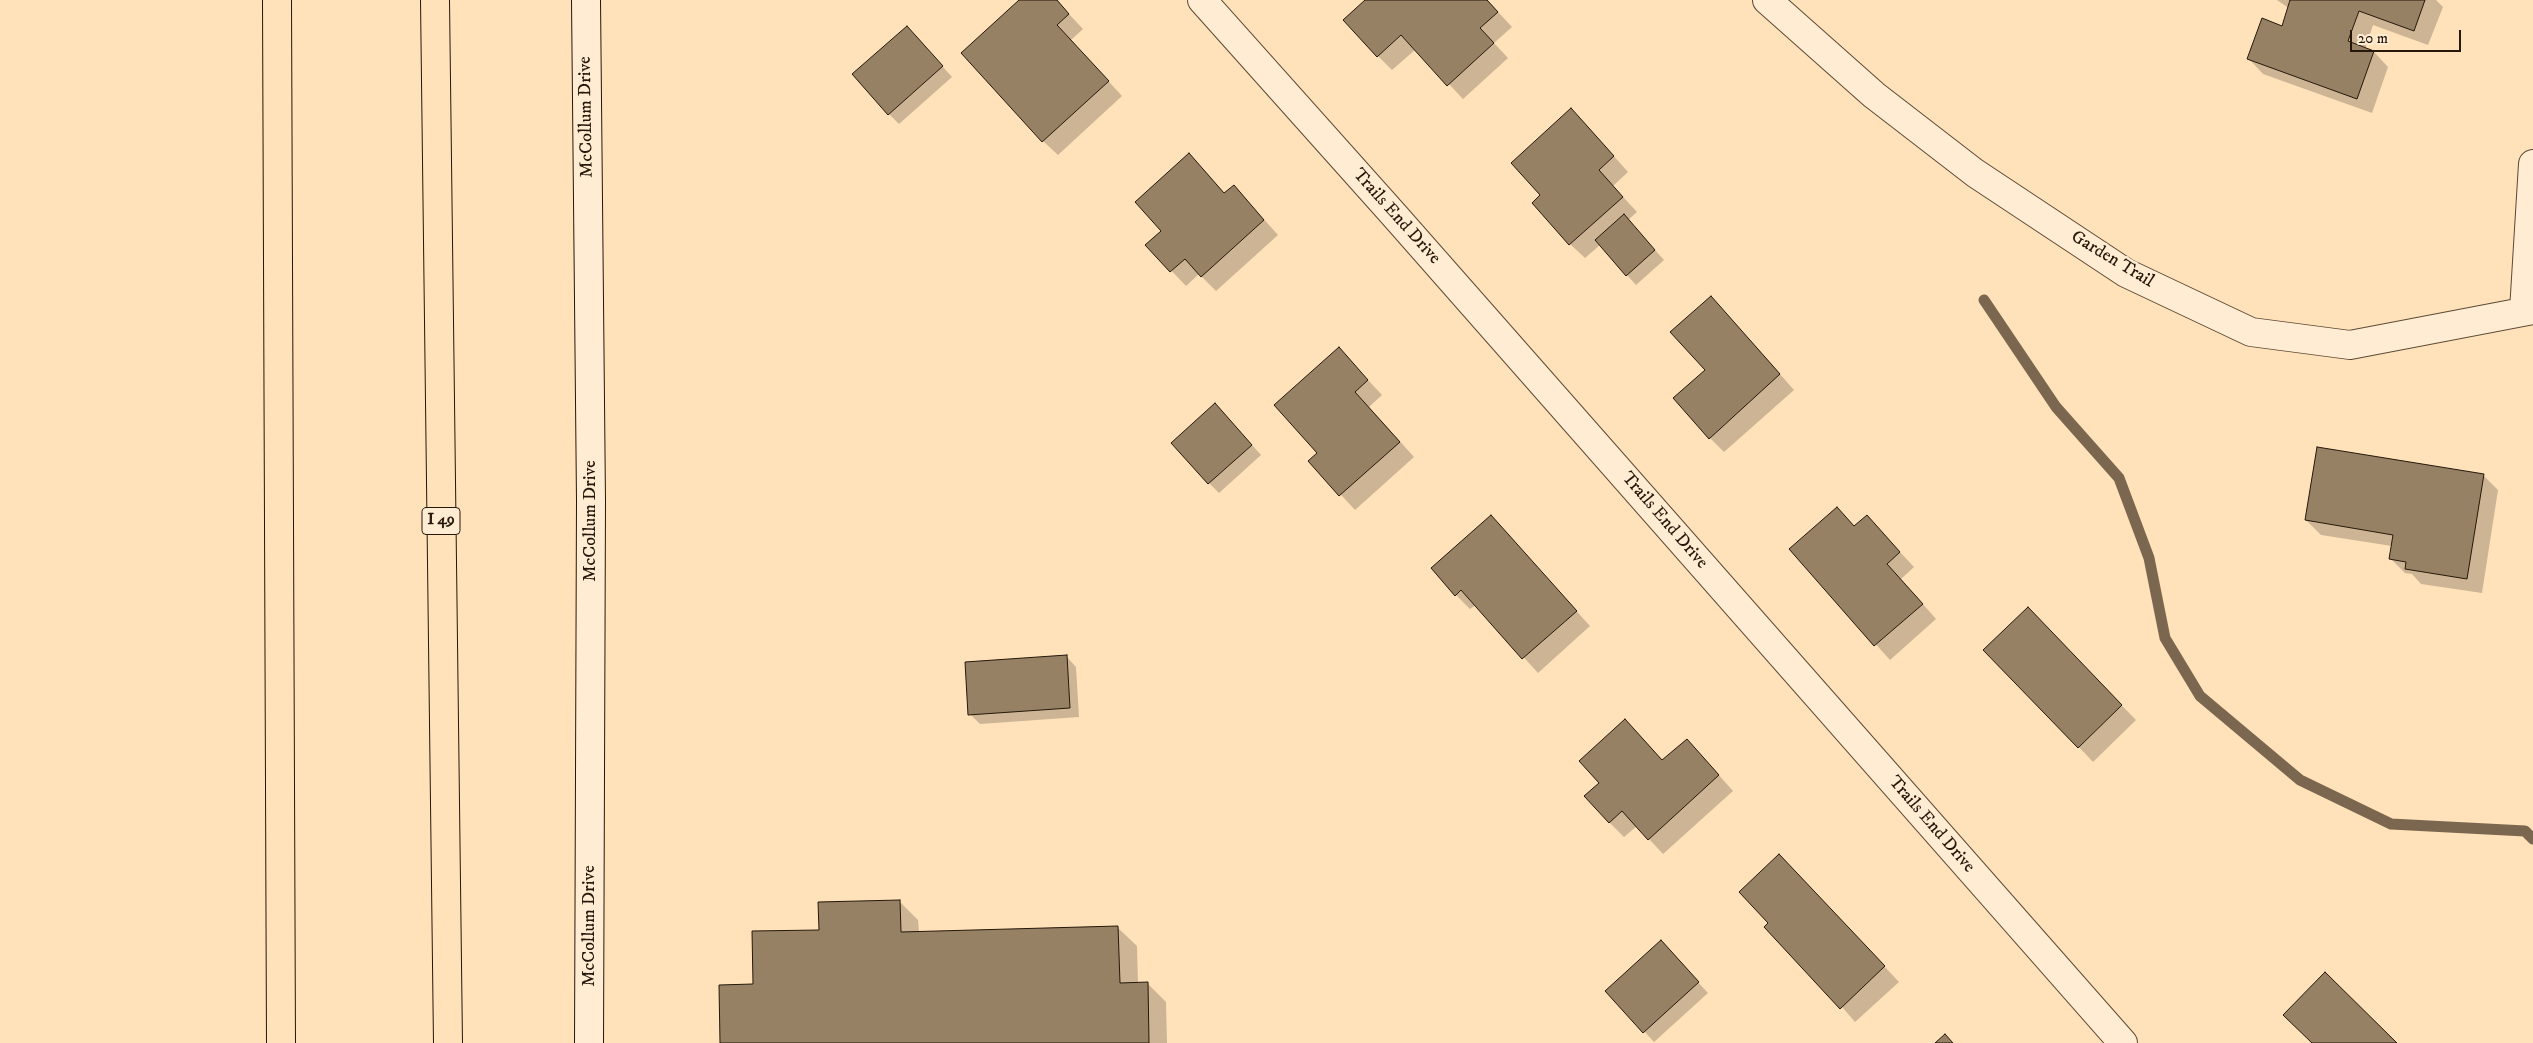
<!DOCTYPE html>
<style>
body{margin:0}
#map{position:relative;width:2533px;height:1043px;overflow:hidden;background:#ffe2b9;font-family:"IM FELL DW Pica",serif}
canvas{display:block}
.scale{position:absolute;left:2350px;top:30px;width:111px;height:22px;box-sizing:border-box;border:2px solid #25170a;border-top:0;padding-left:6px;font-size:15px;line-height:18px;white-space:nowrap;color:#25170a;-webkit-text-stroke:4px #ffecd2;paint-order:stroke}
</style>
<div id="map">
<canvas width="2533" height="1043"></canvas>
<div class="scale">20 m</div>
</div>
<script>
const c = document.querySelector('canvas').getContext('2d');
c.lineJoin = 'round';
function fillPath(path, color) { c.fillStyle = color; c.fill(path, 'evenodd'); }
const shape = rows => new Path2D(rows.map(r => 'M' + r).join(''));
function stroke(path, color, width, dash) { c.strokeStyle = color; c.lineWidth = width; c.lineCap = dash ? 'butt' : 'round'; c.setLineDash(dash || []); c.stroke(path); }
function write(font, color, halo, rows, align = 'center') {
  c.font = font + ' "IM FELL DW Pica",serif'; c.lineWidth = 5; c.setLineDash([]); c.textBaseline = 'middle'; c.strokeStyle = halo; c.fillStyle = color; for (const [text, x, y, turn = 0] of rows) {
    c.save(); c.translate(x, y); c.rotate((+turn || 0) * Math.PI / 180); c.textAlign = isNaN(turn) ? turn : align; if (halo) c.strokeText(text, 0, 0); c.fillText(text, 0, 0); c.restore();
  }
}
fillPath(shape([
 [1020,0,1056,0,1083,29,1071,40,1122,96,1058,155,1043,141],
 [1367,0,1487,0,1512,27,1494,43,1508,58,1463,99,1416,49,1392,70,1378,56],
 [2277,0,2436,0,2443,7,2428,45,2373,25,2365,49,2374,52,2388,67,2372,113,2263,74,2249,59,2283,28,2290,9],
 [917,38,952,77,899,124,889,114],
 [1586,125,1628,172,1613,186,1637,212,1628,220,1664,260,1636,285,1600,245,1585,258,1570,244,1542,196],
 [1204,170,1225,194,1234,186,1278,235,1216,291,1199,274,1186,286,1147,245,1163,231],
 [1725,312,1794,390,1724,452,1710,438,1706,370],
 [1339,349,1382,395,1369,407,1414,457,1355,510,1310,461,1319,453],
 [1225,415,1261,455,1219,493,1209,483],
 [2484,476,2498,490,2482,593,2421,584,2412,574,2405,573,2391,559,2392,546,2321,535,2306,520],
 [1491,517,1590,626,1538,673,1476,605,1470,609,1456,595],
 [1867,517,1914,567,1901,579,1936,619,1890,660,1791,550,1855,527],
 [2042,624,2136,720,2093,762,2079,747],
 [1066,656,1076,667,1079,717,980,724,970,714],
 [1625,720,1663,761,1701,755,1733,791,1663,854,1637,826,1624,837,1609,822,1600,783],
 [1794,870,1899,982,1855,1022,1770,923],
 [900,902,918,920,919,932,1118,928,1137,946,1138,984,1147,983,1166,1002,1167,1043,722,1043,755,985,820,931],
 [1670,952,1708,993,1654,1042,1607,991]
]), '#0003');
stroke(shape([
 [1984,300,2056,407,2119,478,2149,558,2165,638,2200,696,2300,780,2391,824,2525,831,2533,839]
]), '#7b6750', 11);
const building = shape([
 [1019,0,1057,0,1069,14,1057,25,1109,81,1042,142,961,53,1019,0],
 [1365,0,1487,0,1498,12,1480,28,1494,43,1447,86,1401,35,1377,57,1343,20,1365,0],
 [2290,0,2425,0,2414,31,2359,11,2348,41,2374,51,2357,99,2247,59,2262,18,2282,26,2290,0],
 [907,26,943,66,888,115,852,74,907,26],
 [1571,108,1614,156,1599,170,1623,197,1569,245,1532,203,1540,195,1511,163,1571,108],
 [1189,153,1224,193,1234,185,1264,220,1201,277,1185,259,1170,272,1145,245,1161,231,1135,202,1189,153],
 [1624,214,1655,250,1626,276,1595,240,1624,214],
 [1711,296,1780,374,1709,439,1673,398,1705,370,1670,332,1711,296],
 [1339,347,1368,380,1355,392,1400,442,1339,496,1308,461,1317,453,1274,405,1339,347],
 [1215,403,1252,445,1208,484,1171,443,1215,403],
 [2317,447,2484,474,2467,579,2405,569,2406,562,2389,559,2393,535,2305,520,2317,447],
 [1837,507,1854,526,1867,515,1900,552,1887,564,1923,604,1874,646,1789,549,1837,507],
 [1491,515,1577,611,1522,659,1461,590,1455,596,1431,568,1491,515],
 [2028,607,2122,705,2078,748,1983,650,2028,607],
 [1067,655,1070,708,968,715,965,662,1067,655],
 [1625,719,1662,760,1687,739,1719,775,1648,840,1622,811,1609,823,1584,796,1599,783,1579,761,1625,719],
 [1779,854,1885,966,1840,1009,1764,927,1768,923,1739,892,1779,854],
 [900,900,901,932,1118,926,1120,983,1148,982,1149,1043,720,1043,719,985,753,984,752,931,819,930,818,902,900,900],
 [1661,940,1699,982,1643,1033,1605,991,1661,940],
 [2325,972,2397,1043,2312,1043,2283,1015,2325,972],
 [1945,1034,1953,1043,1935,1043,1945,1034]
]);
fillPath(building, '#968165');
stroke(building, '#25170a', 1);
const street = shape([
 [1202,0,1395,216,2123,1043],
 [1767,0,1874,95,1975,173,2126,273,2251,332,2350,345,2533,310],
 [2524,311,2533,164]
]);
const secondary = shape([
 [586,0,591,501,589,1043]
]);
const highway = shape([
 [277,0,281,1043],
 [435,0,448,1043]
]);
stroke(street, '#5c4a36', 30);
stroke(secondary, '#25170a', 30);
stroke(highway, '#25170a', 30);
stroke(street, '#ffecd2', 28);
stroke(secondary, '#ffecd2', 28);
stroke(highway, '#ffe2b9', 28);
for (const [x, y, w] of [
 [441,521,38]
]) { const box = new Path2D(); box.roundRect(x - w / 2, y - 13.5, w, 27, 4); c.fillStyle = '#ffecd2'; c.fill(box); stroke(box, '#25170a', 1); }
write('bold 16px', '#25170a', null, [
 ["I 49",441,521]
]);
write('18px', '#25170a', '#ffecd2', [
 ["McCollum Drive",587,117,-91],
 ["Trails End Drive",1396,217,48],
 ["Garden Trail",2112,260,31],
 ["McCollum Drive",591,521,-90],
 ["Trails End Drive",1664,521,49],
 ["Trails End Drive",1931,825,49],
 ["McCollum Drive",590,926,-90]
]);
</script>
